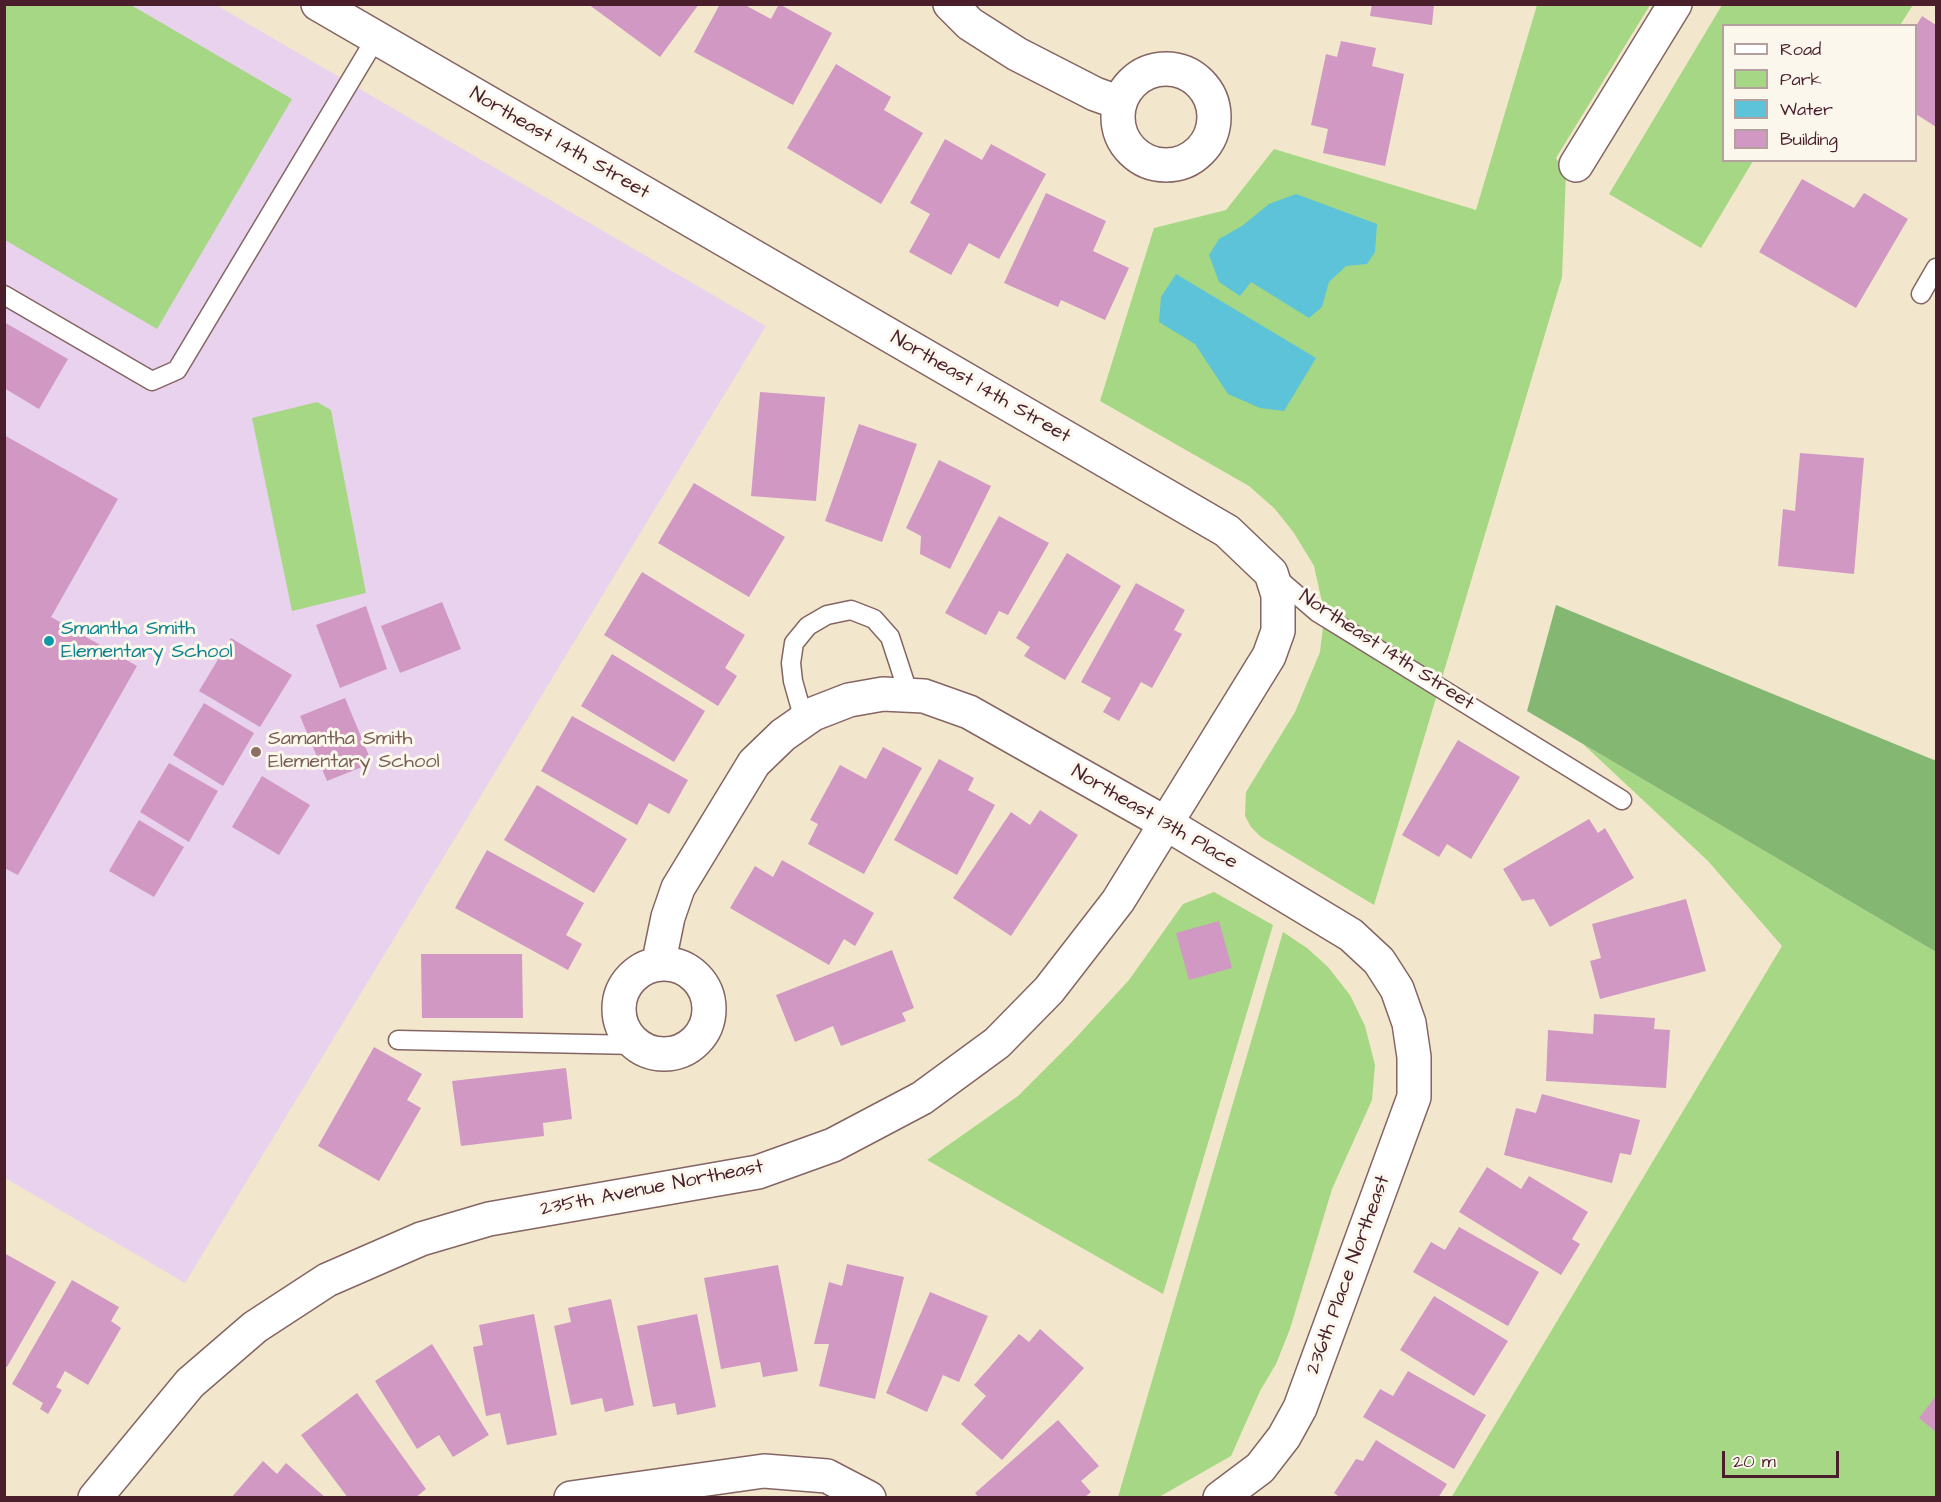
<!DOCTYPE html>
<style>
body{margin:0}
#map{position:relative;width:1941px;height:1502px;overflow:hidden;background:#f2e7cc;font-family:"Architects Daughter",sans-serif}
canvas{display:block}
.frame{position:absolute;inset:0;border:6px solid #4a1f2b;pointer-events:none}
.legend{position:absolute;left:1722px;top:24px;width:195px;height:138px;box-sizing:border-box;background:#fbf7ec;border:2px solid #b4a19f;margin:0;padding:8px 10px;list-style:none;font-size:18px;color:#4a1f2b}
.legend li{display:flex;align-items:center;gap:12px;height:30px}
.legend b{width:30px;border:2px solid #b4a19f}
.scale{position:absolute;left:1722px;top:1451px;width:117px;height:27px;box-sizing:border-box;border:3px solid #4a1f2b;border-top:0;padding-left:8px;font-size:18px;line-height:21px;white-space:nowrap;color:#4a1f2b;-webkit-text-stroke:4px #fbf7ec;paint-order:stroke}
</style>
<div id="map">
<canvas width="1941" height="1502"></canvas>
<div class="frame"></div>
<ul class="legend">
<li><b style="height:8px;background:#fff"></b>Road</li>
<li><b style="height:16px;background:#a6d785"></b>Park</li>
<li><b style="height:16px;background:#5cc3d9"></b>Water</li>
<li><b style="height:16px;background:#d098c3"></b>Building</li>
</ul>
<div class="scale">20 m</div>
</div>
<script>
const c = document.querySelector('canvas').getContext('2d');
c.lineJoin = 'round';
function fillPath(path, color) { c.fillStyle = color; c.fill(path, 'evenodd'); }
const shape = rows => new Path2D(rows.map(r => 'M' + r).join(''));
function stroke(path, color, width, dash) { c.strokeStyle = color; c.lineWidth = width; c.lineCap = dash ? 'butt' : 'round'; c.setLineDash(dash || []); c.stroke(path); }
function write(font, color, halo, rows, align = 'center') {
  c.font = font + ' "Architects Daughter",sans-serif'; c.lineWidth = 6; c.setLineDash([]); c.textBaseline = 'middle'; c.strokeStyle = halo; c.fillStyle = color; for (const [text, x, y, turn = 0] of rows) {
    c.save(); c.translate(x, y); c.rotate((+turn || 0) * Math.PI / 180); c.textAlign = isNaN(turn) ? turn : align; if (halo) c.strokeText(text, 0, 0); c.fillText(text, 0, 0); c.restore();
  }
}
fillPath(shape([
 [5,5,216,5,766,326,185,1283,5,1178]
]), '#e9d2ed');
fillPath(shape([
 [5,4,131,5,292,99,157,329,5,240],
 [1537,5,1650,5,1556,158,1566,173,1562,277,1374,905,1261,837,1251,827,1245,816,1246,792,1295,712,1320,652,1323,627,1322,602,1314,566,1294,533,1275,509,1249,486,1100,401,1154,228,1226,210,1274,149,1476,210],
 [1722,5,1913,5,1900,25,1724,26,1724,160,1753,161,1701,248,1609,194],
 [317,402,331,410,366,593,292,611,252,418],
 [1583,744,1936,952,1936,1497,1451,1498,1782,946,1708,861],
 [1214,892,1273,925,1163,1294,927,1160,1018,1096,1071,1043,1129,980,1183,904],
 [1283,932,1307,948,1328,967,1350,995,1365,1026,1375,1065,1372,1100,1332,1189,1290,1329,1276,1364,1260,1391,1231,1456,1159,1497,1118,1497]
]), '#a6d785');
fillPath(shape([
 [1556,605,1934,760,1936,759,1936,952,1527,711]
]), '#84b872');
fillPath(shape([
 [1296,194,1377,224,1375,252,1367,264,1346,266,1329,282,1322,307,1309,318,1251,282,1240,296,1219,282,1209,255,1219,239,1242,226,1269,204],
 [1176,274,1316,358,1284,411,1260,408,1228,394,1195,344,1159,322,1161,297]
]), '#5cc3d9');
fillPath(shape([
 [588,4,699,4,660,57],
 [720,4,743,4,771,19,779,4,832,33,793,105,694,52],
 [1372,4,1434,4,1432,25,1370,16],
 [1922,16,1936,25,1936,127,1916,114,1916,26],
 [1341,41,1376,48,1372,66,1404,74,1385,166,1323,153,1328,129,1311,125,1326,54,1337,57],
 [836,64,891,97,884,110,923,133,881,204,787,148],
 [945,139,982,160,991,144,1046,174,999,259,969,243,951,275,909,252,930,214,910,203],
 [1802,179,1854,208,1864,193,1908,219,1856,308,1759,252],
 [1046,193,1106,221,1093,251,1129,268,1105,320,1061,300,1058,307,1004,283],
 [4,322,68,359,39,409,4,388],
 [760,392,825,397,816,501,751,496],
 [859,424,917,444,882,542,825,521],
 [4,435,118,499,51,617,137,666,18,875,4,868],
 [1800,453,1864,458,1854,574,1778,566,1783,509,1795,511],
 [939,460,991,486,950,569,920,554,921,536,906,528],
 [694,483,785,537,749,597,658,543],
 [999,516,1049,543,1008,615,999,611,986,635,945,613],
 [1067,553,1121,586,1065,680,1024,656,1030,647,1016,638],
 [642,572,745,635,725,668,737,676,718,706,604,635],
 [1136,583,1185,610,1174,630,1182,634,1152,688,1141,682,1119,721,1103,712,1111,698,1081,682],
 [442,602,461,649,400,673,381,626],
 [366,606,387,669,340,688,316,625],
 [231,638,292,675,260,727,199,691],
 [612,654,705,711,674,762,581,706],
 [345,698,372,763,327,781,300,716],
 [204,703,254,733,223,786,173,755],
 [572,716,688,780,669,814,649,803,637,825,541,771],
 [1458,740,1520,777,1471,859,1447,844,1439,857,1402,835],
 [883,747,922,768,864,874,808,844,818,824,810,820,840,765,866,779],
 [939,759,974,778,968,790,995,805,957,875,894,840],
 [169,763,218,791,189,842,140,812],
 [262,776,310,805,279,855,232,827],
 [537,785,627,839,594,893,504,840],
 [1040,810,1078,835,1011,936,953,898,1011,812,1030,825],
 [1589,819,1598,833,1605,828,1634,878,1550,927,1534,899,1522,901,1503,869],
 [139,820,184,847,154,897,109,871],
 [487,850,584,903,566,935,582,944,568,970,455,908],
 [782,860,874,913,855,946,844,939,829,965,730,908,755,866,773,877],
 [1686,899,1706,971,1600,999,1590,961,1601,958,1592,924],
 [1219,921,1232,968,1189,980,1176,933],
 [892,950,914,1008,902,1013,906,1021,841,1046,833,1026,795,1042,776,995],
 [421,954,522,954,523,1018,422,1018],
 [1594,1014,1655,1018,1654,1029,1670,1030,1666,1088,1546,1081,1548,1030,1593,1034],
 [374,1047,422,1074,407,1100,421,1108,379,1181,318,1146],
 [566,1068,572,1119,543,1123,544,1136,461,1146,452,1081],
 [1542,1094,1640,1120,1631,1155,1620,1153,1612,1183,1504,1155,1516,1108,1536,1113],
 [1487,1167,1521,1189,1529,1176,1588,1212,1572,1239,1580,1244,1561,1275,1459,1212],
 [1459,1227,1539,1272,1508,1326,1413,1272,1431,1242,1445,1250],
 [4,1253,56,1282,7,1367,4,1366],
 [847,1264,904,1277,875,1399,819,1386,829,1344,814,1344,829,1282,842,1286],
 [778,1265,798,1371,763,1377,760,1362,721,1369,704,1278],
 [72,1280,119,1307,111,1321,121,1328,88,1385,65,1371,56,1387,62,1390,48,1414,40,1409,43,1403,12,1384],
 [930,1292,988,1316,959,1382,943,1375,927,1412,886,1393],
 [1434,1296,1508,1341,1474,1396,1400,1350],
 [611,1299,634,1405,605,1412,602,1398,571,1405,554,1326,571,1322,568,1308],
 [534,1314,557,1435,507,1445,500,1413,486,1416,473,1347,483,1345,479,1325],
 [697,1314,716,1407,677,1415,675,1403,653,1407,637,1326],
 [1040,1329,1084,1368,1002,1460,961,1424,986,1396,974,1385,1019,1334,1029,1342],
 [432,1344,489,1435,453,1457,439,1435,417,1449,375,1381],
 [1408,1371,1486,1415,1454,1469,1363,1417,1380,1389,1393,1396],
 [357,1393,426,1489,415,1498,348,1498,301,1435],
 [1936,1396,1936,1432,1919,1418],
 [1058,1420,1099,1466,1081,1481,1091,1492,1084,1498,979,1498,975,1493],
 [1376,1440,1447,1484,1438,1498,1341,1498,1334,1493,1356,1459,1363,1461],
 [263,1461,277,1474,286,1463,326,1498,231,1498]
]), '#d098c3');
const service = shape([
 [1921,294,1936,268],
 [4,295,152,381,177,370,376,38],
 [1275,576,1317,612,1622,800],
 [804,720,793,681,791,663,794,643,808,626,827,615,851,610,874,619,890,637,909,695],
 [398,1040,636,1045]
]);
const minor = shape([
 [950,4,970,24,1017,54,1095,94,1120,103],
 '1118 117a48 48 0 1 1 96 0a48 48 0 1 1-96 0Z',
 [1576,165,1675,4],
 [662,964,661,951,668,917,678,888,754,763,783,735,813,714,849,700,883,694,924,696,969,712,1167,824,1351,935,1379,961,1397,989,1409,1023,1414,1057,1414,1097,1300,1408,1284,1437,1260,1468,1220,1498],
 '619 1009a45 45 0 1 1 90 0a45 45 0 1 1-90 0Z',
 [95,1498,190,1383,255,1327,327,1280,421,1239,489,1219,758,1172,833,1145,922,1098,997,1043,1049,990,1118,901,1269,656,1278,631,1278,595,1271,573,1227,531,318,4],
 [571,1498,764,1471,827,1476,869,1498]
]);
stroke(service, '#856563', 21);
stroke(minor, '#856563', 36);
stroke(service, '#fff', 18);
stroke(minor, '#fff', 33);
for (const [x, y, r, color] of [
 [49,641,6,"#0f9aa8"],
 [256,752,6,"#8d6e63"]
]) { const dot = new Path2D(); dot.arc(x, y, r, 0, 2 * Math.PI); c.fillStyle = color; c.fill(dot); stroke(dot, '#fbf7ec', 2); }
write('20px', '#4a1f2b', '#fbf7ec', [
 ["Northeast 14th Street",559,144,30],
 ["Northeast 14th Street",980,388,30],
 ["Northeast 14th Street",1386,651,33],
 ["Northeast 13th Place",1154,818,30],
 ["235th Avenue Northeast",652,1189,-11],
 ["236th Place Northeast",1349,1275,-70]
]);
write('20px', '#0d838f', '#fbf7ec', [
 ["Smantha Smith",61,630],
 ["Elementary School",61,653]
], 'left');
write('20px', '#785e54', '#fbf7ec', [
 ["Samantha Smith",268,740],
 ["Elementary School",268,763]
], 'left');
</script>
